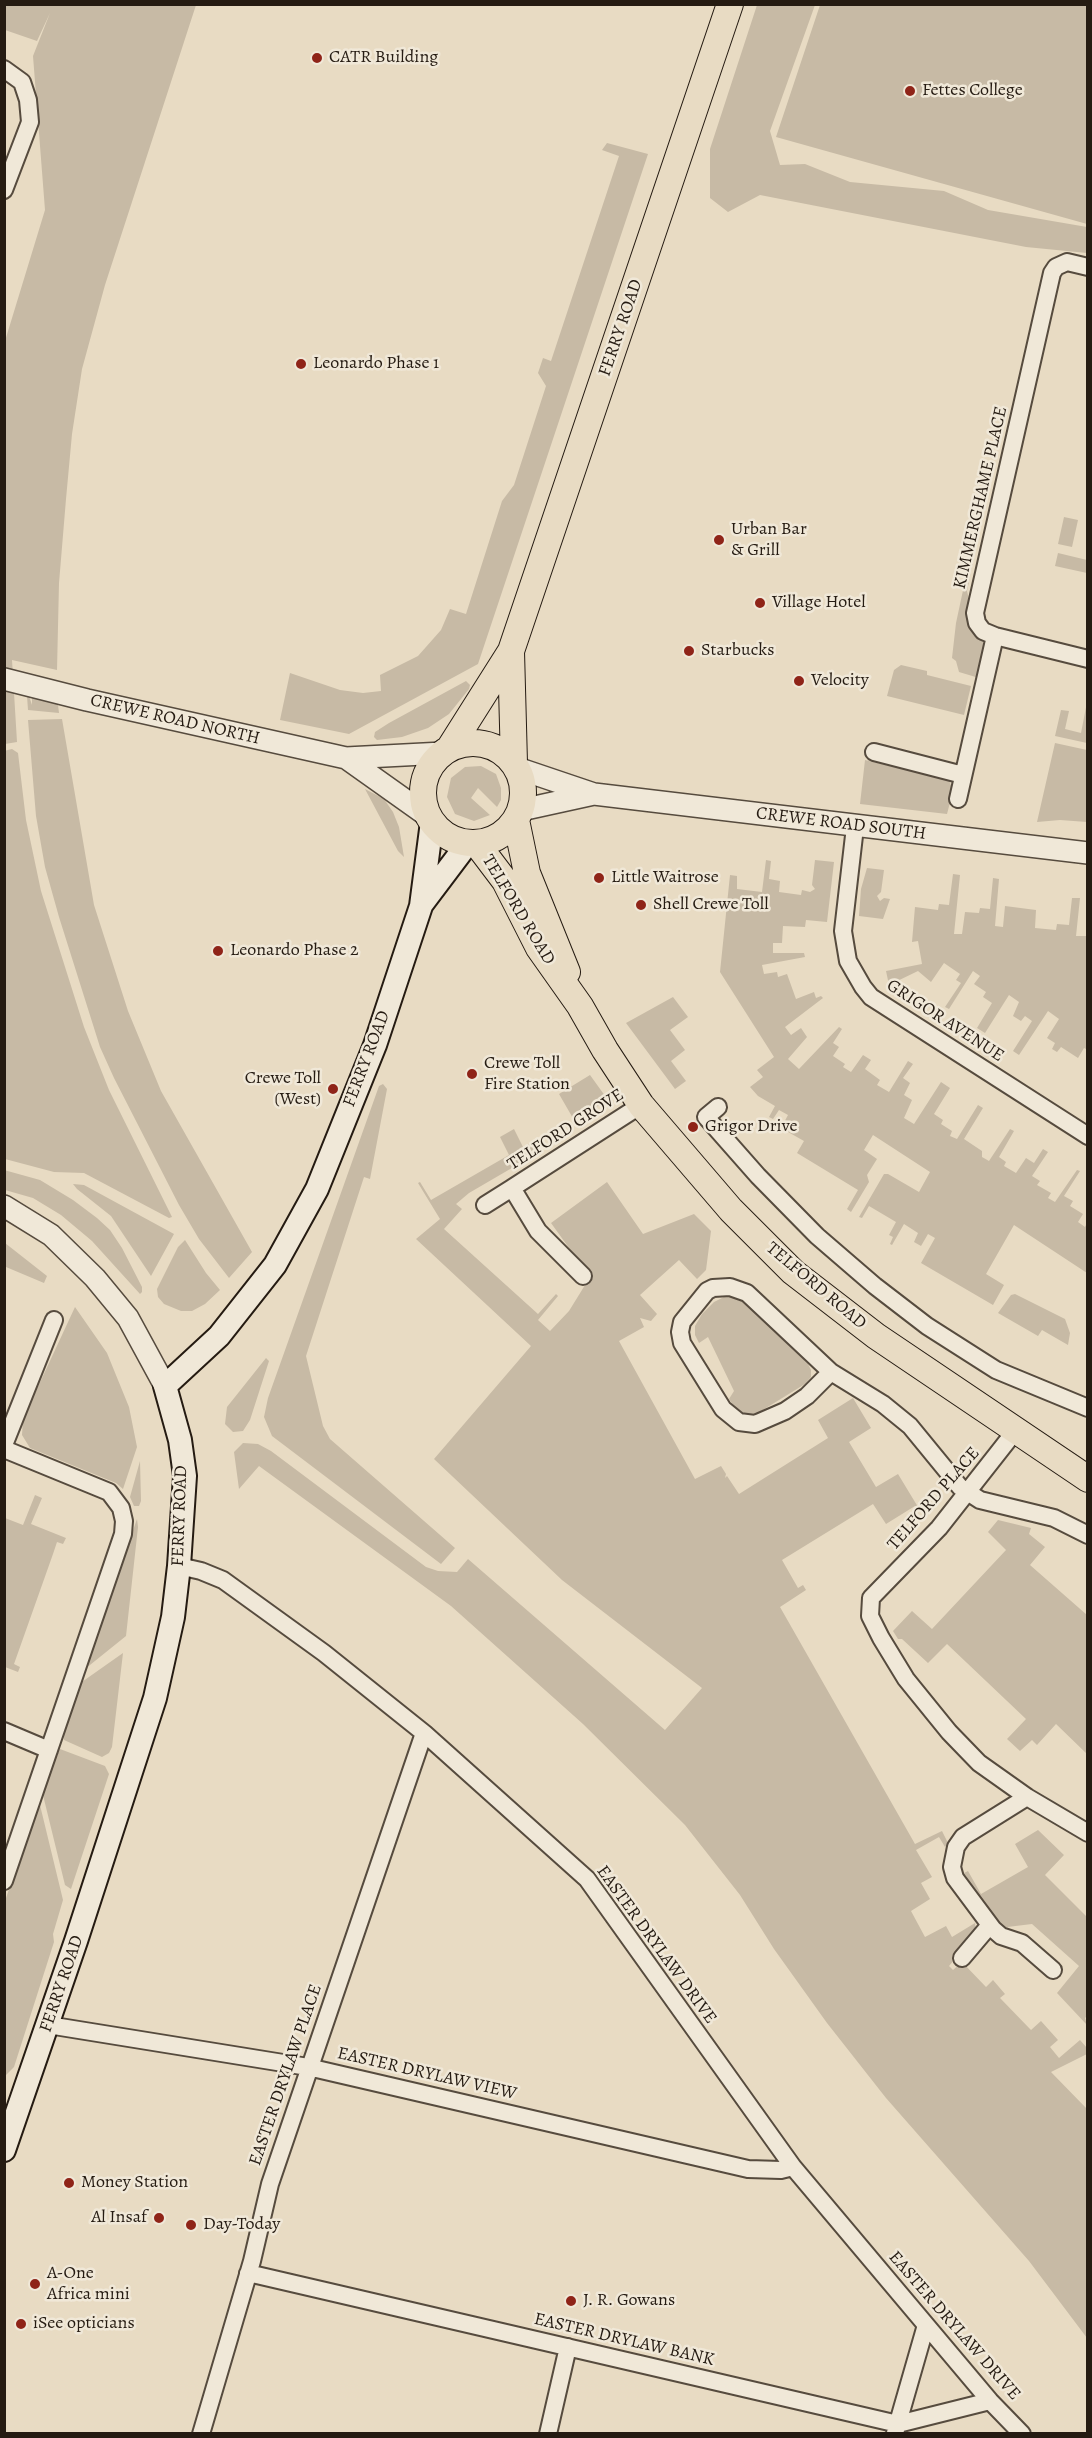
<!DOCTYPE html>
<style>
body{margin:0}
#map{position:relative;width:1092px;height:2438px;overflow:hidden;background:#e8dbc3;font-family:Alegreya,serif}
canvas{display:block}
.frame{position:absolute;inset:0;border:6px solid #251b12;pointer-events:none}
</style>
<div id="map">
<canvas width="1092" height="2438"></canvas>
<div class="frame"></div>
</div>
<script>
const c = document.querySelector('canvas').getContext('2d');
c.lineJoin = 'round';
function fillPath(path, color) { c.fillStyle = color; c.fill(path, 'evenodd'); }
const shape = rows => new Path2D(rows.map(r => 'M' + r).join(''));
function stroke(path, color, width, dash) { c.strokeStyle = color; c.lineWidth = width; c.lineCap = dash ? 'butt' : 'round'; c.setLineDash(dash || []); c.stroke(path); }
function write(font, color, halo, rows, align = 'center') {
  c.font = font + ' Alegreya,serif'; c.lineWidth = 5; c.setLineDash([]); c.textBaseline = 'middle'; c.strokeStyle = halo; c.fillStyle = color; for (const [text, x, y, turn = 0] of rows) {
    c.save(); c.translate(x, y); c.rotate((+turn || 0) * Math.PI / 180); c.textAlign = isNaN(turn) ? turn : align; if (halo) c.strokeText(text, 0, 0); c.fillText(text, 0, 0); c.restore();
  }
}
fillPath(shape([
 [5,5,196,5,105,285,82,369,72,434,66,499,59,583,57,670,12,660,17,742,5,744,5,341,45,210,33,56,50,13,37,41,5,30],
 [757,5,815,5,770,131,780,165,805,164,850,182,944,191,988,210,1087,227,1087,253,1026,247,760,195,728,212,710,198,710,149],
 [820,5,1087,5,1087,224,776,137],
 [607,143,648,154,478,664,349,734,280,720,290,673,340,690,363,693,381,691,380,675,418,656,441,630,450,609,466,614,502,501,514,485,546,386,538,373,543,358,551,361,619,156,602,150],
 [980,511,983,514,967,591,978,637,987,643,979,678,959,672,956,661,952,658,956,623],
 [1064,517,1078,520,1072,547,1058,544],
 [1058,553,1087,560,1087,573,1055,566],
 [901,665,927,671,927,675,971,686,964,715,887,696,894,670],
 [466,681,470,685,469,689,449,714,428,728,402,737,377,740,374,737,375,732,389,723],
 [32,692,57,697,59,713,28,710,27,696,29,696,32,705],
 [1087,702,1087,743,1055,736,1061,710,1069,711,1065,729,1081,733],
 [62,719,94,905,128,1011,161,1091,252,1252,229,1278,199,1239,179,1205,114,1078,100,1047,59,917,45,867,36,816,28,720],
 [1055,743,1087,750,1087,822,1060,820,1037,822],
 [12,749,18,753,26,820,41,891,84,1027,109,1090,172,1217,169,1218,84,1173,54,1172,5,1159,4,751],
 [865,760,949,780,953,791,947,814,860,804],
 [481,766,496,774,501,788,501,800,497,807,478,788,471,798,490,815,474,821,455,814,447,797,451,778,465,767],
 [365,789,384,799,393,812,399,827,404,857,398,851],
 [766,860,771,861,769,879,780,881,779,892,801,895,802,890,810,892,815,889,812,885,815,860,834,862,827,922,806,920,805,927,783,926,782,943,773,943,773,953,804,953,805,957,762,965,764,974,777,972,778,977,787,974,796,999,814,992,816,998,821,996,823,998,785,1027,791,1035,801,1028,807,1037,788,1059,799,1069,839,1027,842,1029,833,1043,839,1047,833,1056,845,1064,843,1067,851,1072,863,1055,871,1060,865,1069,880,1080,877,1085,889,1092,908,1061,913,1064,903,1078,910,1083,904,1095,912,1100,904,1118,914,1124,941,1082,950,1088,934,1114,943,1120,941,1124,952,1131,950,1136,957,1139,978,1105,983,1108,964,1139,982,1151,982,1157,989,1161,1010,1129,1014,1131,999,1157,1006,1162,1004,1166,1016,1173,1026,1158,1034,1163,1043,1149,1048,1152,1032,1176,1040,1181,1037,1185,1051,1193,1048,1198,1055,1202,1077,1170,1080,1171,1064,1196,1073,1201,1070,1206,1083,1214,1078,1222,1085,1227,1087,1223,1087,1273,1014,1225,986,1274,1004,1285,993,1305,921,1263,935,1238,928,1234,921,1246,914,1242,918,1233,904,1224,892,1245,890,1244,893,1237,889,1235,896,1222,869,1206,862,1218,859,1217,884,1174,888,1174,919,1192,930,1172,873,1135,864,1150,877,1159,867,1175,869,1182,851,1212,847,1209,858,1190,797,1153,804,1141,781,1128,788,1115,779,1110,773,1119,769,1117,775,1106,758,1096,750,1087,763,1077,757,1070,774,1057,720,972,730,875,737,876,737,889,762,892],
 [867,868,884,870,881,892,877,896,880,901,884,898,890,899,883,919,859,916,861,889],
 [953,874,960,875,954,934,962,934,965,912,979,913,980,908,990,909,993,878,999,879,995,926,1003,927,1005,906,1036,910,1035,928,1056,930,1057,924,1069,925,1072,898,1080,898,1076,936,1087,936,1088,1050,1084,1048,1078,1058,1061,1047,1057,1052,1052,1049,1055,1043,1047,1038,1059,1019,1048,1011,1019,1055,1013,1051,1032,1021,1025,1016,1021,1021,1013,1016,1019,1002,1009,995,985,1033,977,1028,992,1003,983,997,986,992,974,984,980,976,973,971,949,1009,945,1007,961,983,956,980,960,974,944,963,931,982,918,971,889,985,886,971,922,964,918,941,912,942,915,907,938,910,939,904,949,905],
 [673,997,688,1017,670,1030,685,1050,671,1061,686,1081,675,1089,626,1023],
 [590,1075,608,1100,574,1120,559,1094],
 [383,1084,387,1089,370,1179,364,1177,306,1356,323,1426,330,1439,455,1548,441,1564,272,1436,264,1417,268,1398,379,1086],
 [514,1129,523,1147,536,1140,541,1151,469,1193,456,1204,462,1209,444,1229,538,1314,556,1294,558,1296,538,1320,550,1331,569,1311,590,1277,551,1223,607,1182,643,1234,694,1214,711,1231,706,1270,697,1279,679,1260,640,1295,657,1314,651,1321,640,1318,644,1327,619,1341,695,1479,721,1466,726,1474,725,1478,727,1476,739,1494,828,1438,818,1420,853,1398,871,1428,849,1442,876,1487,898,1474,918,1507,915,1506,886,1524,873,1504,782,1560,798,1588,803,1585,806,1590,780,1607,915,1844,942,1831,948,1843,945,1847,939,1837,916,1850,932,1877,921,1883,930,1899,911,1911,925,1937,946,1926,952,1937,975,1923,976,1931,972,1939,949,1966,953,1970,962,1962,986,1987,993,1980,1005,1994,1000,1998,1031,2030,1041,2021,1058,2040,1050,2047,1059,2058,1080,2040,1087,2048,1087,2054,1051,2072,1087,2109,1087,2338,1029,2261,886,2098,827,2023,774,1949,740,1895,685,1825,583,1724,451,1606,259,1466,239,1489,234,1452,243,1443,258,1444,271,1451,426,1567,438,1571,457,1572,468,1559,665,1730,702,1688,562,1580,434,1459,531,1346,416,1239,440,1219,418,1183,420,1182,431,1200,509,1155,500,1137],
 [4,1170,40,1180,73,1200,97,1218,110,1230,122,1248,142,1287,142,1292,140,1294,92,1241,61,1215,33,1198,5,1190],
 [73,1184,84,1185,174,1234,151,1276,111,1216,77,1189],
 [185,1240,206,1273,220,1290,205,1304,192,1311,181,1311,164,1304,158,1297,157,1289,178,1247],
 [5,1243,47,1276,44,1283,6,1267,5,1269],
 [728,1295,740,1299,808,1364,811,1370,811,1377,805,1384,753,1416,747,1416,733,1405,729,1399,734,1391,708,1337,699,1343,695,1335,695,1326,702,1314,714,1302],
 [1011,1295,1015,1294,1065,1319,1070,1333,1068,1345,1042,1330,1038,1336,998,1313],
 [75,1307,107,1353,129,1407,137,1447,123,1489,116,1483,30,1448,22,1435,23,1419],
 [266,1358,269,1361,250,1420,243,1431,233,1432,225,1424,227,1407],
 [140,1461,141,1501,139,1506,134,1506,130,1497],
 [35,1495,42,1498,31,1524,66,1538,63,1544,57,1542,53,1554,14,1664,20,1667,18,1672,5,1667,5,1518,23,1525],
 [137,1519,138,1527,126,1636,85,1669],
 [998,1520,1031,1528,1029,1534,1045,1547,1030,1565,1087,1615,1087,1754,1056,1724,1037,1745,1032,1740,1020,1751,1007,1739,1026,1719,947,1644,928,1663,902,1639,898,1639,893,1631,912,1611,932,1629,1006,1550,988,1532],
 [123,1653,112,1747,109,1753,102,1757,64,1740,63,1730,79,1684],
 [60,1749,105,1766,109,1774,71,1889,65,1885,42,1791,55,1752],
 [39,1801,63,1900,53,1934,54,1942,14,2067,5,2076,5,1901],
 [1038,1830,1064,1855,1045,1875,1087,1917,1088,2015,1085,2018,1087,2025,1057,1993,1079,1966,1032,1924,999,1928,964,1873,968,1871,981,1894,1028,1867,1015,1844]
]), '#c7baa5');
const minor = shape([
 [4,69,22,82,28,100,30,122,4,190],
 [1088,267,1067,262,1056,267,1052,273,975,613,977,623,983,631,995,636,1088,659],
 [874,752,963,775],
 [958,799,995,636],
 [855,827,843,931,848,961,863,987,871,997,1088,1136],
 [718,1107,706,1117,758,1176,817,1236,875,1286,927,1326,996,1370,1088,1408],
 [485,1205,512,1188],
 [583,1276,538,1231,512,1188,641,1105],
 [831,1372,807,1396,785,1411,755,1424,739,1422,723,1409,682,1343,680,1332,682,1322,707,1291,713,1288,730,1287,747,1293,831,1372,883,1404,910,1426,960,1487,980,1500,1054,1518,1088,1535],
 [1016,1430,939,1528,871,1598,870,1616,881,1638,906,1679,949,1732,979,1763,1027,1797,1088,1833],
 [4,1445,54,1320],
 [4,1449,109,1492,121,1508,124,1521,123,1534,4,1881],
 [179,1566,201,1571,223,1580,324,1653,424,1733,587,1879,793,2167,990,2401,1022,2434],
 [4,1731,49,1750],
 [1027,1797,963,1837,956,1847,952,1867,955,1878,993,1929,1001,1936,1022,1943,1053,1970],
 [962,1958,990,1925],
 [48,2025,308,2067,748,2169,781,2170,793,2167],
 [248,2273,898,2424,990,2401],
 [895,2433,926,2325],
 [201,2434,252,2261,270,2184,424,1733],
 [548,2434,568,2347]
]);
const tertiary = shape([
 [4,679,87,700,346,758,443,753],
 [346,758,429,817],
 [517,768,594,794,1088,853],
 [521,810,594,794],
 [4,1206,51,1235,95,1278,128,1318,165,1386]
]);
const secondary = shape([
 [422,904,468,843],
 [4,2150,76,1941,155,1698,173,1617,179,1566,185,1476,180,1440,165,1386,219,1336,275,1265,317,1189,375,1045,421,906,432,822]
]);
const primary = shape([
 [511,651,514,763],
 '423 793a50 50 0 1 1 100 0a50 50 0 1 1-100 0Z',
 [449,749,511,651,730,4],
 [516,820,527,873,567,972],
 [477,844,505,881,539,948,580,1006,605,1050,641,1105,731,1210,793,1272,876,1336,1088,1479]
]);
stroke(minor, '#564b3e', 20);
stroke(tertiary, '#564b3e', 24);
stroke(secondary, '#251b12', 26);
stroke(primary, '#251b12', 28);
stroke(minor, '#f0e8d8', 16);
stroke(tertiary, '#f0e8d8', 21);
stroke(secondary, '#f0e8d8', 22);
stroke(primary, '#e8dbc3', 26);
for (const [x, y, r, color] of [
 [317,58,6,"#8f2418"],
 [910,91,6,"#8f2418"],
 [301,364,6,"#8f2418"],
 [719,540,6,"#8f2418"],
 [760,603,6,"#8f2418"],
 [689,651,6,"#8f2418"],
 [799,681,6,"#8f2418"],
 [599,878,6,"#8f2418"],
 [641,905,6,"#8f2418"],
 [218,951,6,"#8f2418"],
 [472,1074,6,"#8f2418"],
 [333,1089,6,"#8f2418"],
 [693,1127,6,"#8f2418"],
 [69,2183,6,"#8f2418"],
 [159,2218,6,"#8f2418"],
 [191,2225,6,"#8f2418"],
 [35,2284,6,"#8f2418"],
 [571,2301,6,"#8f2418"],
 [21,2324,6,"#8f2418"]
]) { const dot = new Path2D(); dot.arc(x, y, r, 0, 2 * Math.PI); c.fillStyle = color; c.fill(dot); stroke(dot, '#f0e8d8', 2); }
write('18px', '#251b12', '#f0e8d8', [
 ["CATR Building",329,58],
 ["Fettes College",922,91],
 ["Leonardo Phase 1",313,364],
 ["Urban Bar",731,530],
 ["& Grill",731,551],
 ["Village Hotel",772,603],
 ["Starbucks",701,651],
 ["Velocity",811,681],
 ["Little Waitrose",611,878],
 ["Shell Crewe Toll",653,905],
 ["Leonardo Phase 2",230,951],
 ["Crewe Toll",484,1064],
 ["Fire Station",484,1085],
 ["Crewe Toll",321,1079,"right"],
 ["(West)",321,1100,"right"],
 ["Grigor Drive",705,1127],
 ["Money Station",81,2183],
 ["Al Insaf",147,2218,"right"],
 ["Day-Today",203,2225],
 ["A-One",47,2274],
 ["Africa mini",47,2295],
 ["J. R. Gowans",583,2301],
 ["iSee opticians",33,2324]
], 'left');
write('18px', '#251b12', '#f0e8d8', [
 ["FERRY ROAD",621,328,-71],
 ["KIMMERGHAME PLACE",981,498,-77],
 ["CREWE ROAD NORTH",175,720,13],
 ["CREWE ROAD SOUTH",841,824,7],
 ["TELFORD ROAD",518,910,59],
 ["GRIGOR AVENUE",945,1021,33],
 ["FERRY ROAD",367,1059,-69],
 ["TELFORD GROVE",566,1130,-33],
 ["TELFORD ROAD",816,1286,40],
 ["TELFORD PLACE",934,1499,-49],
 ["FERRY ROAD",180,1516,-88],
 ["EASTER DRYLAW DRIVE",656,1945,54],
 ["FERRY ROAD",62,1984,-71],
 ["EASTER DRYLAW VIEW",427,2074,13],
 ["EASTER DRYLAW PLACE",286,2075,-71],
 ["EASTER DRYLAW DRIVE",954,2326,49],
 ["EASTER DRYLAW BANK",624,2340,13]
]);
</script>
